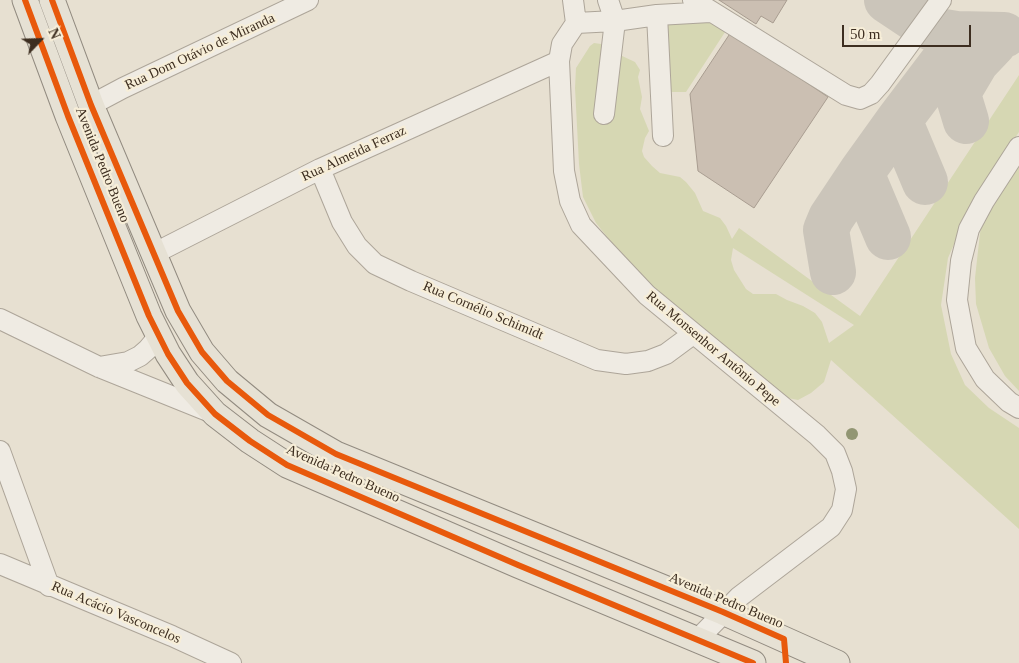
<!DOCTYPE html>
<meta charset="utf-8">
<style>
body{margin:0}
#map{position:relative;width:1019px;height:663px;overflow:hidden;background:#e7e0d1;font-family:Georgia,serif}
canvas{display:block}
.north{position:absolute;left:15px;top:15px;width:50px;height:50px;-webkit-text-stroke:4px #f7eed8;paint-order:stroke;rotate:66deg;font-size:14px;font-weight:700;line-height:20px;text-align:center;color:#3d2e20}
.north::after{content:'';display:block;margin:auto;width:18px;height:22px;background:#3d2e20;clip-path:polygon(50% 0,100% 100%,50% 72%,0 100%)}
.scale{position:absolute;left:842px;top:25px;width:129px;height:22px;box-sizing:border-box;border:2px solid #3d2e20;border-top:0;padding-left:6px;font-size:15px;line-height:18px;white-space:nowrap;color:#3d2e20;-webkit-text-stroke:4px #f7eed8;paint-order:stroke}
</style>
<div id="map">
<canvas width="1019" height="663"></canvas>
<div class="north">N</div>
<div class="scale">50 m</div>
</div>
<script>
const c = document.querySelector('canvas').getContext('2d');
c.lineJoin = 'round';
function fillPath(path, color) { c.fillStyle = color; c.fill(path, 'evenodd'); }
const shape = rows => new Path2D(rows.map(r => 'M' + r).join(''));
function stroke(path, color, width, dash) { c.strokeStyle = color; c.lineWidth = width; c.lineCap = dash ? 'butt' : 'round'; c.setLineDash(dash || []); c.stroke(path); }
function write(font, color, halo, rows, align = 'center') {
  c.font = font + ' Georgia,serif'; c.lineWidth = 4.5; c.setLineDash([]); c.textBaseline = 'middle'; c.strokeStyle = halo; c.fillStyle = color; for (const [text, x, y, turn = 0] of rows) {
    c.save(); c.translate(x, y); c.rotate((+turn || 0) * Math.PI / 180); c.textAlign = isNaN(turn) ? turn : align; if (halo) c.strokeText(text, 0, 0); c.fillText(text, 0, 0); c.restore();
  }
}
fillPath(shape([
 [708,17,727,29,686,92,666,92,663,19],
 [594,43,601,44,605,48,635,62,640,70,638,77,642,97,640,109,649,131,645,138,642,151,644,157,652,166,660,173,680,177,686,182,695,193,703,211,720,218,726,226,732,239,739,228,860,316,1019,75,1019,132,974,198,948,258,941,305,951,354,965,385,989,408,1019,428,1019,529,831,360,824,382,811,393,798,400,783,397,649,289,596,223,583,197,579,164,575,88,576,68,590,46],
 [733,248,854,325,829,343,822,322,815,313,803,306,787,300,776,294,753,294,746,289,734,270,731,260],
 [1019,158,1019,391,1005,376,989,348,976,304,975,278,980,233,984,217]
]), '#d6d7b3');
stroke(shape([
 [887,0,923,24,938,31,956,34,1004,35,976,43,949,54,899,120,925,182],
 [966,121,959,98,960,89,976,62,994,43],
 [888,237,861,173,899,120],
 [833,272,826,230,831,218,861,173]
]), '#cbc5ba', 46);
const building = shape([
 [719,0,787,0,773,23,761,16,756,24,719,0],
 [731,32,828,97,754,208,698,171,690,94,731,32]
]);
fillPath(building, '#cbbfb2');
stroke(building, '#a89c90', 1);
const minor = shape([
 [573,0,576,23,562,44,559,61,564,171,570,201,581,225,647,295,817,435,835,453,842,471,846,489,842,510,831,527,739,597,698,639],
 [693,0,846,95,860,99,871,94,880,84,941,0],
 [657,15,663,136],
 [576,23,615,21,657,15,710,12],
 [91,105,123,88,308,0],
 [604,114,615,21,608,0],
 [1019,147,984,201,969,229,961,261,957,300,966,348,985,379,1009,402,1019,408],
 [320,169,342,222,357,246,375,264,411,281,597,360,626,364,648,361,666,354,693,334],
 [153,254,320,169,559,61],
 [0,319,99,367,213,413],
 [99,367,128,362,140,356,148,349,158,337],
 [0,451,49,586],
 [0,564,172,636,231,663]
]);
const major = shape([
 [25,0,68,116,149,316,168,354,187,383,215,414,250,441,287,465,518,565,753,663],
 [52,0,91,105,178,311,202,352,227,381,268,415,336,454,723,612,837,663]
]);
stroke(minor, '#ada599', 22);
stroke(major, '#928b80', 27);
stroke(minor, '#efebe3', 20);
stroke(major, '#e6e1d4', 25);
stroke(shape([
 [25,0,68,116,149,316,168,354,187,383,215,414,250,441,287,465,518,565,753,663],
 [52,0,91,105,178,311,202,352,227,381,268,415,336,454,723,612,784,639,786,663]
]), '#e8590c', 6);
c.fillStyle = '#929673';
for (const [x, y] of [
 [852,434]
]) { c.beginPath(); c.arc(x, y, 6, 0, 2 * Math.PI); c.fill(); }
write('14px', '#3d2e20', '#f7eed8', [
 ["Rua Dom Otávio de Miranda",200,52,-25],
 ["Rua Almeida Ferraz",354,154,-25],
 ["Avenida Pedro Bueno",102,165,68],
 ["Rua Cornélio Schimidt",483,311,23],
 ["Rua Monsenhor Antônio Pepe",713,349,40],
 ["Avenida Pedro Bueno",343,474,24],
 ["Avenida Pedro Bueno",726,601,23],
 ["Rua Acácio Vasconcelos",116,613,23]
]);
</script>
